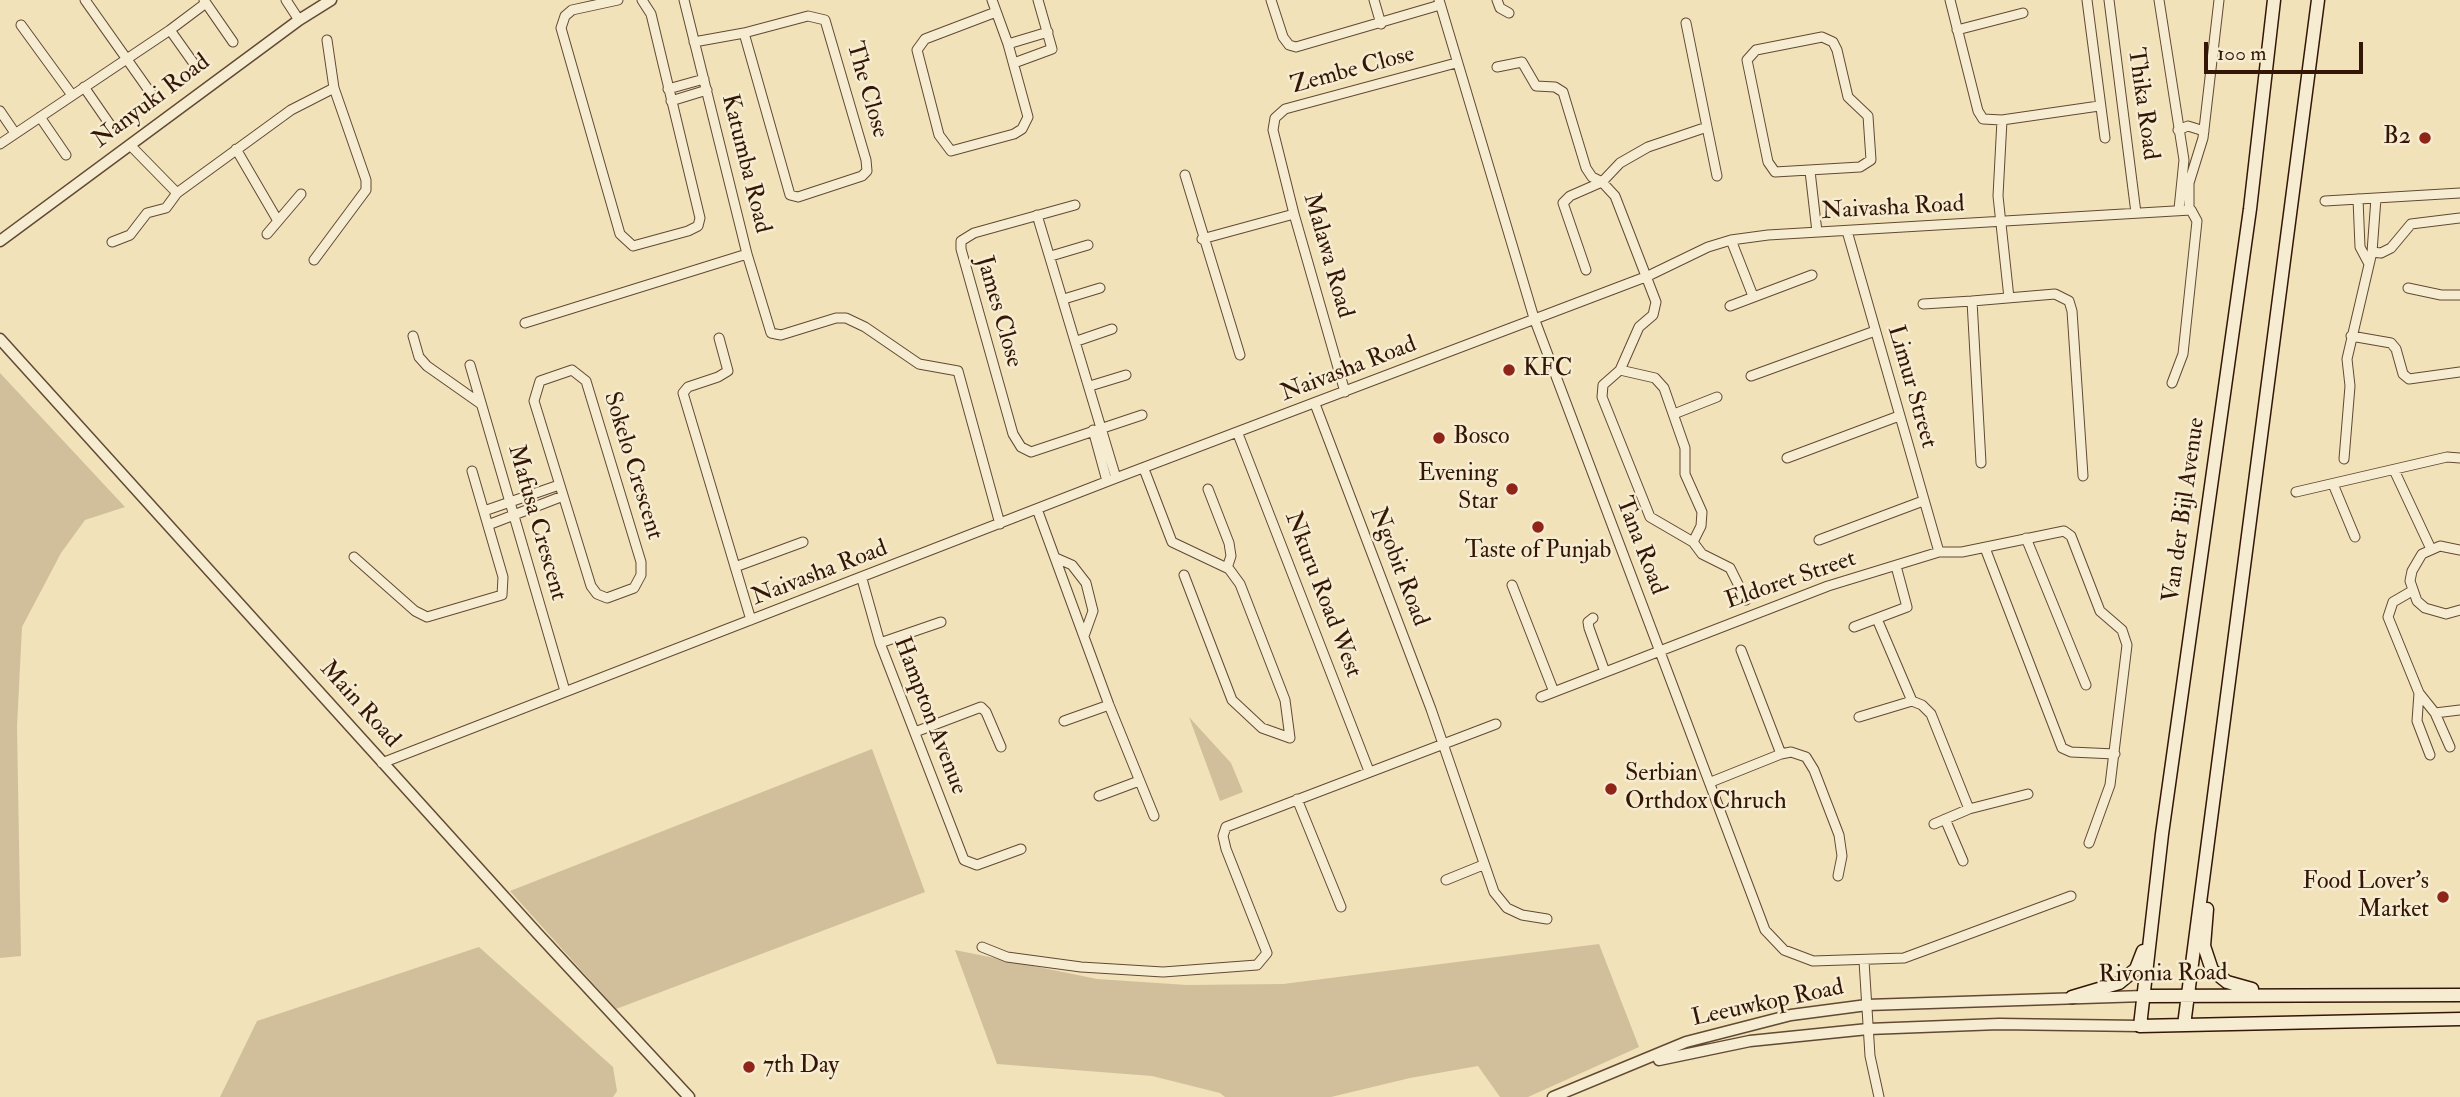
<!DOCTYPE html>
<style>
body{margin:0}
#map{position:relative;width:2460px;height:1097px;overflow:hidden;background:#f1e2b9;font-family:"IM FELL Double Pica",serif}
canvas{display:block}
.scale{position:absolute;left:2204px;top:42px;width:159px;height:32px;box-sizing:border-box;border:4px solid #331606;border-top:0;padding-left:9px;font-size:21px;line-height:24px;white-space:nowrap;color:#331606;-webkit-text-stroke:5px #f6ecd2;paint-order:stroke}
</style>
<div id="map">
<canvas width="2460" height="1097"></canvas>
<div class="scale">100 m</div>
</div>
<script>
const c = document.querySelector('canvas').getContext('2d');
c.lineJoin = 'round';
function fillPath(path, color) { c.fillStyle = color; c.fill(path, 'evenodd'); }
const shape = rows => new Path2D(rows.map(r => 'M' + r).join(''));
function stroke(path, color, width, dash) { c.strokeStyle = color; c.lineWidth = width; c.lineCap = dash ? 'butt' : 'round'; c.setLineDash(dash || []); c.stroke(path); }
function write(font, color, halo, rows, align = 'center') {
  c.font = font + ' "IM FELL Double Pica",serif'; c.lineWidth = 5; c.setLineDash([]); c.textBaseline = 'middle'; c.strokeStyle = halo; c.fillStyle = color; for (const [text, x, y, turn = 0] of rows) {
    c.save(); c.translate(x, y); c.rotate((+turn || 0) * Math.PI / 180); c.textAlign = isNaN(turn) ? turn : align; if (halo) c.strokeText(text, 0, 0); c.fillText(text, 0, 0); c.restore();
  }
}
fillPath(shape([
 [0,373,125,507,85,520,61,553,22,627,17,727,21,956,0,958],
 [1189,717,1231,763,1243,792,1220,801],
 [872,749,925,892,616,1009,510,891],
 [1599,944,1639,1047,1528,1097,1500,1097,1478,1066,1410,1078,1331,1097,1225,1097,1220,1093,1152,1076,997,1064,955,950,1097,979,1187,985,1283,984],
 [479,947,613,1067,617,1091,613,1097,220,1097,257,1021]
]), '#d1bf9b');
const minor = shape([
 [85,0,155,99],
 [286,0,299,20],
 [618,0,572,10,565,16,561,28,620,234,633,246,688,231,698,226,700,218,651,14,642,0],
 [684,0,747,254,771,333,781,335,836,318,846,318,865,327,919,364,958,371,1000,524],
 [992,0,1008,44,1028,117,1022,129,1014,134,951,151,939,135,917,50,925,39,996,12],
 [1271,0,1283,37,1289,45,1296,47,1440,5],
 [1374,0,1381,24],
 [1439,0,1534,318,1765,930,1784,950,1813,961,1904,958,2071,896],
 [1497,0,1500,8,1509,13],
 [1950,0,1978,111,1983,119,2002,120,2099,106],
 [2087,0,2105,138],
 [2109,0,2136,213],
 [2159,0,2184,160,2179,209],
 [206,3,233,42],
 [21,25,72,95],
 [170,30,197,68],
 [1957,30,2023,13],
 [1822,37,1833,42,1837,50,1848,97,1868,116,1871,160,1860,167,1775,172,1768,162,1747,60,1756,50,1822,37],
 [327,40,334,88],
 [694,42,744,33,808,16,825,20,866,160,867,171,862,176,798,197,790,195,744,33],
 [1008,44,1048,32],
 [1014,63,1052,49,1038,0],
 [1497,67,1522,62,1536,86,1555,87,1563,92,1586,168,1592,177,1602,182,1620,163,1648,147,1707,127,1686,23],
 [84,87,113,129],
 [668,89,704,79],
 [671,101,707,90],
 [0,111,15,133],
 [40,117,66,155],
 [2002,120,1998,196,2009,298],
 [1707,127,1717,176],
 [2178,130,2188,126,2204,131],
 [0,144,170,30,206,3,204,0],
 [130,145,177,193],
 [236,149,278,221],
 [1810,171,1817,232],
 [1185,175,1240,355],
 [2358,199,2360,247,2369,264],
 [2325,201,2460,193],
 [1075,205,974,233,961,241,961,249,1013,434,1021,447,1031,452,1142,415],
 [2189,210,2189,183,2203,138,2219,0],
 [1037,215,1116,478],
 [1847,231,1939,552],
 [267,234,301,194],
 [1202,239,1294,214],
 [1731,240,1753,296],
 [112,242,130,235,147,213,166,208,177,193,291,110,334,88,366,180,366,190,314,260],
 [2372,252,2381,253,2391,248,2411,224,2460,218],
 [1051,256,1088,245],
 [1586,270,1563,203,1570,196,1602,182,1615,196,1656,302,1653,315,1639,327,1620,370,1603,385,1602,397,1650,517,1693,542],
 [2408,288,2441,295,2460,295],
 [1064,299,1100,288],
 [1923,304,1972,301],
 [1730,306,1812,275],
 [525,323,747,254],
 [413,336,419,357,427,366,481,404],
 [2351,336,2391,343,2396,349,2403,374,2409,379,2460,372],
 [719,338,728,371,718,377,688,387,683,393,751,620],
 [1077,341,1112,329],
 [470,365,565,691],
 [572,370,586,381,641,562,641,575,634,588,607,598,597,594,591,586,534,401,540,381,572,370],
 [1620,370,1655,378,1664,388,1685,448,1685,474,1702,512,1701,526,1693,542,1702,554,1730,568,1746,600],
 [1751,376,1875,331],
 [1090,386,1126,375],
 [1345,392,1294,214,1273,130,1275,118,1285,109,1456,63],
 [1315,404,1431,709,1494,892,1507,908,1522,915,1547,919],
 [1674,414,1717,397],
 [1093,430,1107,481],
 [1238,434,1369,771],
 [1787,458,1899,416],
 [2344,459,2350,386,2347,359,2372,252,2376,198],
 [1981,463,1972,301,2055,294,2069,301,2072,311,2083,476],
 [1144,469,1172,542,1229,569,1240,584,1285,700,1290,738,1262,728,1232,700,1184,575],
 [2394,470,2431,549],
 [2333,484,2355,537],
 [1208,489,1229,543,1231,556,1227,568],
 [2296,492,2447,457,2460,458],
 [1037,509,1109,705,1154,816],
 [484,511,559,485],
 [488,525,563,496],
 [2026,538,2086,685],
 [1819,540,1923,501],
 [1985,548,2062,748,2071,752,2115,754],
 [2460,550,2440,546,2422,554,2412,571,2410,581,2417,601,2425,608,2446,614,2460,610],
 [354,557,415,611,427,617,502,595,503,577,472,471],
 [1056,558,1072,565,1086,583,1093,611,1084,636],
 [735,567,803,542],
 [862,579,880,643,964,860,977,865,1021,849],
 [1512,585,1554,692],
 [2412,591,2393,602,2388,617,2419,693,2435,713,2450,747],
 [1593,618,1588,622,1589,628,1605,672],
 [1877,619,1912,701,1922,705,1931,714,1969,809],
 [1854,627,1907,607,1896,566],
 [880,643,941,622],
 [1741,650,1781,754],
 [2419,693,2417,721,2430,755],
 [1541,697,1828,586,1939,552,1962,552,2064,531,2071,536,2100,611,2122,630,2127,645,2110,785,2089,843],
 [2435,713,2460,710],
 [1859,717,1912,701],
 [1064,721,1109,705],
 [915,732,981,707,986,712,1001,747],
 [382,763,1116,478,1648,276,1708,247,1731,240,1768,235,2191,210,2197,221,2183,354,2172,383],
 [1711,782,1781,754,1791,752,1806,757,1814,770,1839,835,1842,856,1838,876],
 [1099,796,1139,781],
 [1297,799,1341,907],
 [1945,819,1963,861],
 [1934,824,1969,809,2028,794],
 [1446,880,1483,865],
 [982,947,1007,957,1081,967,1163,972,1257,965,1267,953,1226,849,1223,836,1226,827,1496,724],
 [1864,961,1870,1056,1879,1097]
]);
const tertiary = shape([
 [0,241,299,20,331,0],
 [0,339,537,933,689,1097],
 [1659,1060,1750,1041,1868,1029,1999,1024,2140,1026],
 [1553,1097,1686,1042,1791,1015,1867,1005,2144,996]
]);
const secondary = shape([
 [2274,0,2250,209,2162,834,2140,1026,2460,1019],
 [2207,909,2204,946,2212,970,2227,982,2252,989],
 [2144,996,2460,995],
 [2072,997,2119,983,2136,969,2143,951],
 [2184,1025,2318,0]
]);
stroke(minor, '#624933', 11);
stroke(tertiary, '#624933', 13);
stroke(secondary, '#331606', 15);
stroke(minor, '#f6ecd2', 9);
stroke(tertiary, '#f6ecd2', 10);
stroke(secondary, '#f6ecd2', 12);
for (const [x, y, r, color] of [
 [2425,138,7,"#8f2418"],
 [1509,370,7,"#8f2418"],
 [1439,438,7,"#8f2418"],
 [1512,489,7,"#8f2418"],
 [1538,527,7,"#8f2418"],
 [1611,789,7,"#8f2418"],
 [2443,897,7,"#8f2418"],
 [749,1067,7,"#8f2418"]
]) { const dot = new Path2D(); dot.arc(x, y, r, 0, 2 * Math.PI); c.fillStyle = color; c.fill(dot); stroke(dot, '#f6ecd2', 2.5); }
write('24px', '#331606', '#f6ecd2', [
 ["Zembe Close",1353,71,-15],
 ["The Close",866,90,74],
 ["Nanyuki Road",152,102,-37],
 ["Thika Road",2142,104,82],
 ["Katumba Road",745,164,76],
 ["Naivasha Road",1893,209,-3],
 ["Malawa Road",1327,256,74],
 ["James Close",998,312,74],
 ["Naivasha Road",1349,370,-21],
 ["Limur Street",1911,387,74],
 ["Sokelo Crescent",632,466,73],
 ["Van der Bijl Avenue",2185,510,-82],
 ["Mafusa Crescent",536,523,74],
 ["Tana Road",1640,546,69],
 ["Ngobit Road",1398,567,69],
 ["Naivasha Road",820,574,-21],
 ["Eldoret Street",1791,581,-19],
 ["Nkuru Road West",1322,595,69],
 ["Main Road",359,705,48],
 ["Hampton Avenue",929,716,69],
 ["Rivonia Road",2163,975,-1],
 ["Leeuwkop Road",1768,1004,-12]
]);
write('24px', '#331606', '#f6ecd2', [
 ["B2",2411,138,"right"],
 ["KFC",1523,370],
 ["Bosco",1453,438],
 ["Evening",1498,475,"right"],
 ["Star",1498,503,"right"],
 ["Taste of Punjab",1538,552,"center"],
 ["Serbian",1625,775],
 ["Orthdox Chruch",1625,803],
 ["Food Lover's",2429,883,"right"],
 ["Market",2429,911,"right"],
 ["7th Day",763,1067]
], 'left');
</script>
